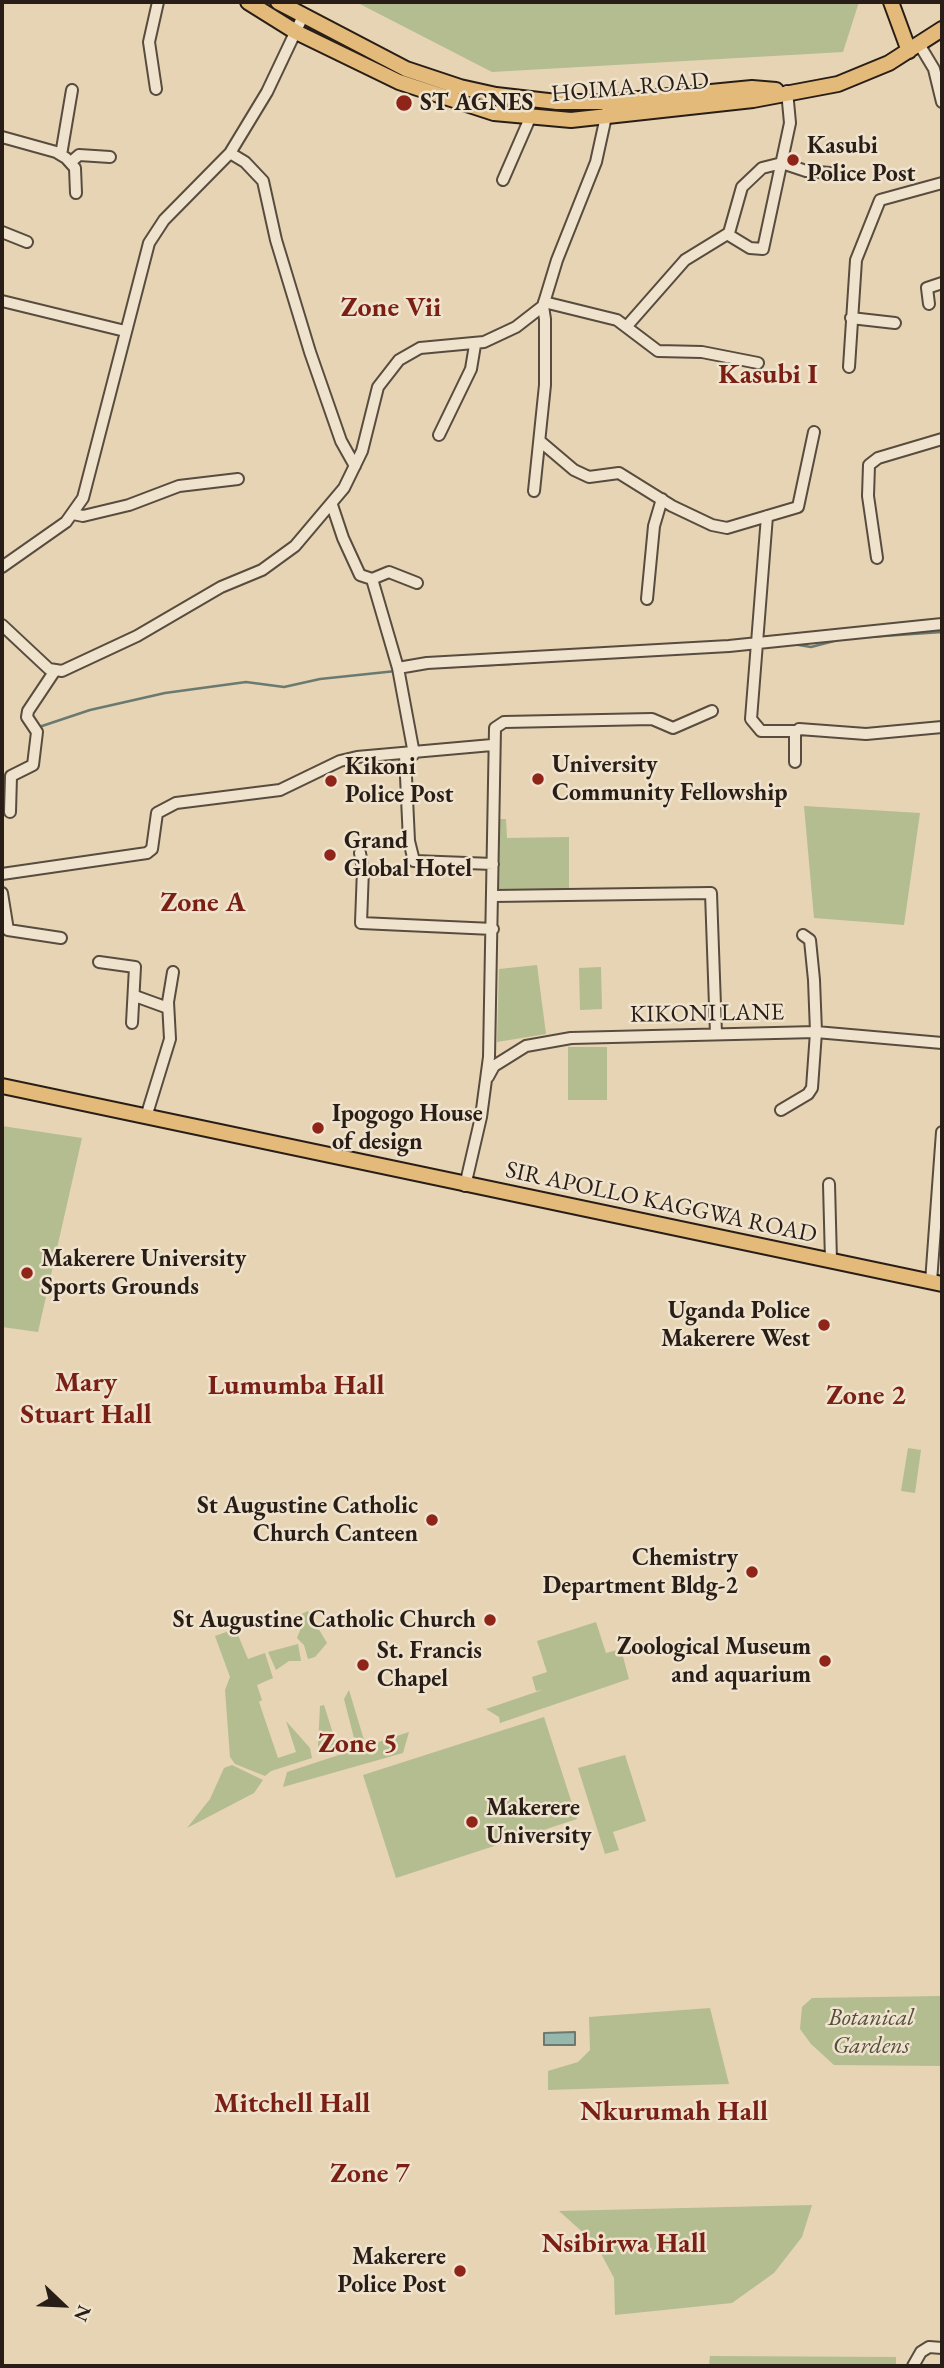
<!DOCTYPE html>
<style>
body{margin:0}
#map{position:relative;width:944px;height:2368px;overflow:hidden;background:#e6d4b4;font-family:"EB Garamond",serif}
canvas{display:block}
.frame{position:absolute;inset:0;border:4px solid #291e17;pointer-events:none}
.north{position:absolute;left:28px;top:2270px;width:70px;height:70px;-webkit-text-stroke:5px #efe3ce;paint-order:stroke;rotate:113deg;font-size:19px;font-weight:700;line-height:28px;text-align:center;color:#291e17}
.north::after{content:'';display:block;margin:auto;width:24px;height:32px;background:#291e17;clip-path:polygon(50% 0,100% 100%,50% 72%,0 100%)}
</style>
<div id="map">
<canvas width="944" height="2368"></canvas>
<div class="frame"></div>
<div class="north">N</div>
</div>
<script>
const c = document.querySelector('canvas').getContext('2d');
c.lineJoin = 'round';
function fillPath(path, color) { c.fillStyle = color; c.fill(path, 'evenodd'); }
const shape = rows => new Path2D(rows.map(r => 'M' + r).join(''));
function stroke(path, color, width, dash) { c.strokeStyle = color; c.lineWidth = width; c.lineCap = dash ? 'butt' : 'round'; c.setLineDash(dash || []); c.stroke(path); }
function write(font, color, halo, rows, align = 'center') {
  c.font = font + ' "EB Garamond",serif'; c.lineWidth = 5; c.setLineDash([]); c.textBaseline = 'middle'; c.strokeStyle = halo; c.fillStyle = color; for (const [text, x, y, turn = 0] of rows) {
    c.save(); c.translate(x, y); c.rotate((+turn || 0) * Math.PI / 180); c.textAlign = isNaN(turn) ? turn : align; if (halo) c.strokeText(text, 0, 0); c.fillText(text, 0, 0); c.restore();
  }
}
fillPath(shape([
 [356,2,859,2,843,52,492,72],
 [804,806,920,813,904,925,814,918],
 [498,819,506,819,507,838,569,837,569,889,498,889],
 [537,965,546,1034,497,1042,499,969],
 [601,967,602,1009,580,1010,579,968],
 [568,1047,607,1047,607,1100,568,1100],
 [2,1126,82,1138,38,1332,2,1327],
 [908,1448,921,1450,915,1493,901,1491],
 [308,1611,327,1643,315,1657,308,1659,304,1645,297,1638,301,1628,297,1616],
 [596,1622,606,1653,621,1649,629,1679,500,1723,499,1717,486,1709,542,1690,536,1691,532,1677,547,1672,537,1641],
 [232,1630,238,1635,248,1659,265,1653,273,1678,257,1685,262,1700,259,1702,278,1758,296,1752,286,1721,310,1748,312,1758,271,1771,265,1776,235,1764,230,1757,225,1690,230,1677,215,1636],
 [298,1644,301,1661,289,1661,276,1670,268,1652],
 [349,1690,364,1740,322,1754,318,1746,320,1706,324,1705,336,1743,354,1738,344,1699],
 [544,1717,577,1819,396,1878,363,1775],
 [409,1732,403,1753,283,1787,287,1772],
 [625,1755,646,1821,613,1832,619,1850,605,1854,578,1768],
 [232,1765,263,1780,254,1793,187,1828,210,1799,224,1768],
 [942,1996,942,2066,834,2065,811,2044,800,2029,802,2007,812,1998],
 [710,2008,729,2084,548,2090,548,2071,578,2062,590,2050,589,2017],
 [812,2205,802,2237,774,2273,732,2303,615,2315,614,2278,596,2244,559,2211],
 [710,2356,896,2357,896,2366,709,2366]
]), '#b3bd8f');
const water = shape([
 [575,2032,575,2045,544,2045,544,2033,575,2032]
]);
fillPath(water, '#96b8ac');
stroke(water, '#6a7a70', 2);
stroke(shape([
 [869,637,942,632],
 [793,644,811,647,838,640],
 [451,667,511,664],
 [39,727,90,710,165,693,246,682,284,687,320,679,396,671]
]), '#6a7a70', 2.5);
const minor = shape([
 [919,44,934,69,942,102],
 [156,89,149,42,158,2],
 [2,137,56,152,66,158,75,168,76,193],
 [230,153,245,162,263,181,276,240,310,352,341,441,355,466],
 [61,155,72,90],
 [71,162,79,155,110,157],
 [503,180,530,118],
 [2,232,27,242],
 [727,234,750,248,763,249,790,123,787,91],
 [2,301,125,331],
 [544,302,617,320,658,351,702,352,758,363],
 [929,304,927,288,942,283],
 [851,318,895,323],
 [627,326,685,260,729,233,742,187,762,168,782,163,806,171,842,174],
 [849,367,856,260,880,200,942,183],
 [439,435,471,369,475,345],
 [541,442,574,470,589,477,619,473,672,506,712,525,727,528,798,507,814,432],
 [534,491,545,385,545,319,543,306],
 [332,505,343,538,360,575,372,579,389,572,417,583],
 [73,514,83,516,129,505,179,486,238,479],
 [767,516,751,719,761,731,796,731],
 [877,558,868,496,869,465,878,458,942,439],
 [2,567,66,522,83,498,149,243,164,220,230,153,267,92,303,16],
 [372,579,398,668,414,754],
 [647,599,654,526,662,499],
 [2,625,49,669,62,671,137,636,221,587,262,570,295,546,344,488,362,451,378,387,399,360,420,348,484,342,516,327,543,306,557,260,596,162,607,112],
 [398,668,427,663,729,646,942,624],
 [405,755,409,841,414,861,493,864],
 [795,762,795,733,799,729,866,734,942,727],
 [10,812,11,776,33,765,37,732,27,717,28,711,54,672],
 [360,853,363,869,361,923,493,929],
 [2,874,147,853,152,849,157,813,176,803,280,790,340,761,357,757,492,745],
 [2,893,8,930,61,938],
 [494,896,711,893,716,1034],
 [99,962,135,967,132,1023],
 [135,996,168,1008],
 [488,1077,494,1066,526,1046,571,1038,816,1032,942,1043],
 [781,1110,808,1094,812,1088,816,1032,814,980,810,940,803,935],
 [146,1117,170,1039,168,1002,173,972],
 [829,1184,831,1261],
 [465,1186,481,1117,489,1057,495,728,504,722,652,719,673,728,712,711],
 [931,1282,942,1132],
 [913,2366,921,2352,929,2347,942,2348]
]);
const major = shape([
 [248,2,296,32,399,82,494,113,571,120,753,100,838,84,889,63,942,29],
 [278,2,406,69,460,87,496,95,557,102,608,102,752,88,776,90],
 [891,2,909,51],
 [2,1086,942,1284]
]);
stroke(minor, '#584c3e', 14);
stroke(major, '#291e17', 18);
stroke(minor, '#efe3ce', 10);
stroke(major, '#e3ba7a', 14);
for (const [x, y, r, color] of [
 [404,103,9,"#8f2418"],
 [793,160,7,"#8f2418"],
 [538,779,7,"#8f2418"],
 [331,781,7,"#8f2418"],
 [330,855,7,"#8f2418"],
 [318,1128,7,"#8f2418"],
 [27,1273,7,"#8f2418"],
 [824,1325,7,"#8f2418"],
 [432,1520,7,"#8f2418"],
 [752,1572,7,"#8f2418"],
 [490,1620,7,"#8f2418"],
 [825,1661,7,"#8f2418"],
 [363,1665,7,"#8f2418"],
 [472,1822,7,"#8f2418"],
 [460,2271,7,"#8f2418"]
]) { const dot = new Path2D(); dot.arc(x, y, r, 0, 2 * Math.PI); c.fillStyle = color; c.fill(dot); stroke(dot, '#efe3ce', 2.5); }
write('24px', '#291e17', '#efe3ce', [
 ["HOIMA ROAD",630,88,-5],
 ["KIKONI LANE",707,1014,-1],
 ["SIR APOLLO KAGGWA ROAD",661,1203,12]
]);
write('bold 24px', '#291e17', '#efe3ce', [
 ["ST AGNES",420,103],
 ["Kasubi",807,146],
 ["Police Post",807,174],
 ["University",552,765],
 ["Community Fellowship",552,793],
 ["Kikoni",345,767],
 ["Police Post",345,795],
 ["Grand",344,841],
 ["Global Hotel",344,869],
 ["Ipogogo House",332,1114],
 ["of design",332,1142],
 ["Makerere University",41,1259],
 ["Sports Grounds",41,1287],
 ["Uganda Police",810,1311,"right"],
 ["Makerere West",810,1339,"right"],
 ["St Augustine Catholic",418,1506,"right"],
 ["Church Canteen",418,1534,"right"],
 ["Chemistry",738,1558,"right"],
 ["Department Bldg-2",738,1586,"right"],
 ["St Augustine Catholic Church",476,1620,"right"],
 ["Zoological Museum",811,1647,"right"],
 ["and aquarium",811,1675,"right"],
 ["St. Francis",377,1651],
 ["Chapel",377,1679],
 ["Makerere",486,1808],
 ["University",486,1836],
 ["Makerere",446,2257,"right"],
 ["Police Post",446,2285,"right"]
], 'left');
write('italic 24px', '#524e3b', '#efe3ce', [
 ["Botanical",871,2018],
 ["Gardens",871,2046]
]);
write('bold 28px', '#7a1f14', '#efe3ce', [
 ["Zone Vii",391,308],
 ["Kasubi I",768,375],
 ["Zone A",203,903],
 ["Mary",86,1383],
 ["Stuart Hall",86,1415],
 ["Lumumba Hall",296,1386],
 ["Zone 2",866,1396],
 ["Zone 5",358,1744],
 ["Mitchell Hall",292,2104],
 ["Nkurumah Hall",674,2112],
 ["Zone 7",370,2174],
 ["Nsibirwa Hall",624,2244]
]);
</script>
